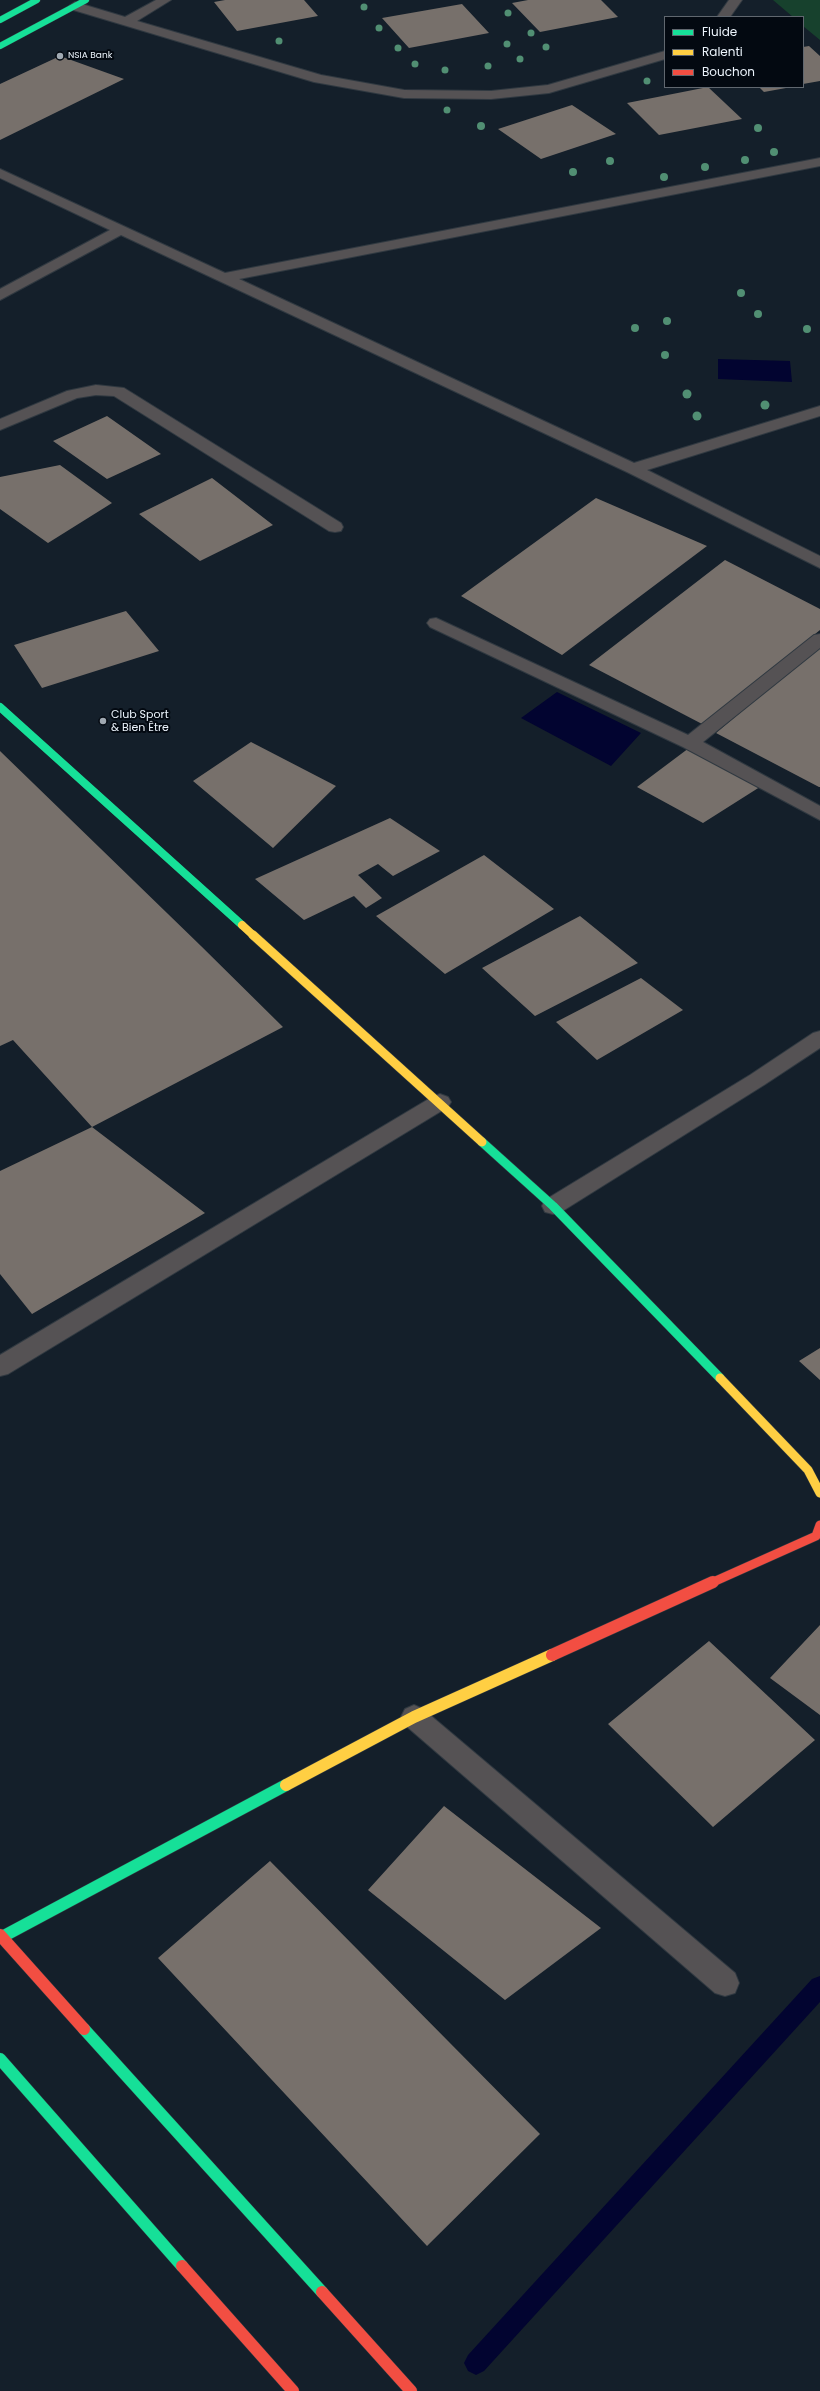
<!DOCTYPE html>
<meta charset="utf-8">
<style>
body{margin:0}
#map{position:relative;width:820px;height:2391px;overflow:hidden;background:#141f2a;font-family:Poppins,sans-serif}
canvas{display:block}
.legend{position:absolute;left:664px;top:16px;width:140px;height:72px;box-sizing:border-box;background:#030911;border:1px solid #60676f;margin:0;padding:5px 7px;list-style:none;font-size:12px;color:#ecf4fc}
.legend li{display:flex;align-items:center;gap:8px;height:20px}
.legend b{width:20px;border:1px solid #60676f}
</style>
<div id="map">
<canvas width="820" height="2391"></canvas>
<ul class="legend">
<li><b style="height:5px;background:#16e098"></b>Fluide</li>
<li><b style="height:5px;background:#ffcf43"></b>Ralenti</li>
<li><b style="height:5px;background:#f24e42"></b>Bouchon</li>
</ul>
</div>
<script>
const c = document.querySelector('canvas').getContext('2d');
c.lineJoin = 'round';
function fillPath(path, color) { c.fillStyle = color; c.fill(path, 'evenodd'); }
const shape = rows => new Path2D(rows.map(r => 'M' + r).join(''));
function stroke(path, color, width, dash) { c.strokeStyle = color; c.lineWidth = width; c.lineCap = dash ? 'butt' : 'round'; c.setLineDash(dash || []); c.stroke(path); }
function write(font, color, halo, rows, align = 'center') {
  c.font = font + ' Poppins,sans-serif'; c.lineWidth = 4; c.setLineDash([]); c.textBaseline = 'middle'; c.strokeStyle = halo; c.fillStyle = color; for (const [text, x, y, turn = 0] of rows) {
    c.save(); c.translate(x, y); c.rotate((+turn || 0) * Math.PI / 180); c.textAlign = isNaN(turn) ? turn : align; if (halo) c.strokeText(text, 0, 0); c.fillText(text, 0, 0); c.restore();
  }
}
fillPath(shape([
 [773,0,820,0,820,40,803,26,803,17,793,17]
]), '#17412d');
fillPath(shape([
 [718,359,790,361,792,382,718,379],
 [557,692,641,733,611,766,521,718]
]), '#020430');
fillPath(shape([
 [820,1976,820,2002,484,2371,476,2375,468,2371,464,2363,468,2355,812,1979,820,1976]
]), '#020430');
fillPath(shape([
 [225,0,304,0,318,16,237,31,214,2],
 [528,0,601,0,618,17,540,32,512,3],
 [462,4,489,33,409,48,382,18],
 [809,46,820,56,820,81,803,84,803,47],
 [60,56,124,79,0,140,0,84],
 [708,87,742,119,659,135,627,103],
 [759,87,786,87,786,88,764,92],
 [572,105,616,134,541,159,498,129],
 [107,416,161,454,107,479,53,441],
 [60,465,112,503,48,543,0,509,0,477],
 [212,478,273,525,200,561,139,514],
 [596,498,707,546,562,655,461,596],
 [725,560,820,609,820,630,704,725,589,665],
 [126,611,159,651,42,688,14,645],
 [820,645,820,787,819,787,716,733],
 [251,742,336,786,273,848,193,781],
 [693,745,763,785,703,823,637,787],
 [0,751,201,946,283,1027,92,1127,13,1040,0,1046],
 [390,818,440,851,393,876,378,864,358,875,382,898,366,908,354,896,304,920,255,879],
 [484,855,554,909,445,974,376,916],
 [580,916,638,963,535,1016,482,968],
 [641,978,683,1010,597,1060,556,1022],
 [92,1127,205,1213,32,1314,0,1274,0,1171],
 [820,1348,820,1380,799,1361],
 [820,1625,820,1715,770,1678],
 [709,1641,815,1740,713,1827,608,1724],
 [444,1806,601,1928,505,2000,368,1890],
 [270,1861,540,2134,427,2246,158,1958]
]), '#77706b');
const street = shape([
 [156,0,171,0,137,21,321,75,404,90,491,91,548,85,665,51,665,59,549,93,491,99,404,98,314,82,70,9,69,6,75,2,125,17,156,0],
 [729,0,742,0,730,17,717,17,729,0],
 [820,158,820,166,239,279,634,463,820,406,820,416,647,470,820,556,820,568,627,472,121,235,0,300,0,289,110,230,0,178,0,169,225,273,820,158],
 [96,385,124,388,341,523,343,527,341,531,335,532,329,531,114,396,96,395,77,398,0,430,0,419,67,391,96,385],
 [436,618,688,735,814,635,820,634,820,648,703,742,820,806,820,820,683,747,430,627,427,623,430,619,436,618],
 [820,1031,820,1048,764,1085,561,1212,553,1214,545,1212,542,1206,545,1200,750,1075,813,1033,820,1031],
 [440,1094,448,1097,451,1102,448,1107,8,1374,0,1376,0,1355,432,1097,440,1094],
 [414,1705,423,1709,735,1973,739,1983,735,1993,725,1996,715,1993,405,1725,401,1717,405,1709,414,1705]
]);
const fastFar3 = shape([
 [0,20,37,0],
 [0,46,86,0]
]);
const fastFar2 = shape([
 [0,707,242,925]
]);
const fastFar1 = shape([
 [482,1142,553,1206,720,1378]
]);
const fast = shape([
 [2,1937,286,1785],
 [84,2029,322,2292],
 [0,2059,182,2266]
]);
const slowFar2 = shape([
 [242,925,254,936]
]);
const slowFar1 = shape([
 [253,935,482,1142],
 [720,1378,808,1470,820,1493]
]);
const slow = shape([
 [286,1785,414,1717,552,1655]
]);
const jamFar1 = shape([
 [711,1583,816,1536,820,1525]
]);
const jam = shape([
 [552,1655,713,1582],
 [0,1935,84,2029],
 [182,2266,293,2391],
 [322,2292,411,2391]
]);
stroke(street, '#303941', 2);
stroke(fastFar3, '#303941', 7);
stroke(fastFar2, '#303941', 8);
stroke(fastFar1, '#303941', 10);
stroke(fast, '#303941', 13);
stroke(slowFar2, '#303941', 8);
stroke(slowFar1, '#303941', 10);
stroke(slow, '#303941', 13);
stroke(jamFar1, '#303941', 10);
stroke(jam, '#303941', 13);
fillPath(street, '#555254');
stroke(fastFar3, '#16e098', 6);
stroke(fastFar2, '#16e098', 8);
stroke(fastFar1, '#16e098', 9);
stroke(fast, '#16e098', 12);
stroke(slowFar2, '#ffcf43', 8);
stroke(slowFar1, '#ffcf43', 9);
stroke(slow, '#ffcf43', 12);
stroke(jamFar1, '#f24e42', 9);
stroke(jam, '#f24e42', 12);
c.fillStyle = '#518f73';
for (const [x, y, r] of [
 [364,7,3.5],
 [508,13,3.5],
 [379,28,3.5],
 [531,33,3.5],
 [279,41,3.5],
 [507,44,3.5],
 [546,47,3.5],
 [398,48,3.5],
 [520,59,3.5],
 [415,64,3.5],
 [488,66,3.5],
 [445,70,3.5],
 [647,81,3.5],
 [447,110,3.5],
 [481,126,4],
 [758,128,4],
 [774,152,4],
 [745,160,4],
 [610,161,4],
 [705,167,4],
 [573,172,4],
 [664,177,4],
 [741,293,4],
 [758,314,4],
 [667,321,4],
 [635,328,4],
 [807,329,4],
 [665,355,4],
 [687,394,4.5],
 [765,405,4.5],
 [697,416,4.5]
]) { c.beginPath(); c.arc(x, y, r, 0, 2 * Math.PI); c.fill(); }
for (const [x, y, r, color] of [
 [60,56,4,"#a0a9b2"],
 [103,721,4,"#a0a9b2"]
]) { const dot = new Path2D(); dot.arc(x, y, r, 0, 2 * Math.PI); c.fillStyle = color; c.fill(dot); stroke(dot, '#030911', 1.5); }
write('9px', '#ecf4fc', '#030911', [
 ["NSIA Bank",68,56]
], 'left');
write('11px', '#ecf4fc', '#030911', [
 ["Club Sport",111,715],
 ["& Bien Être",111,728]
], 'left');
</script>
